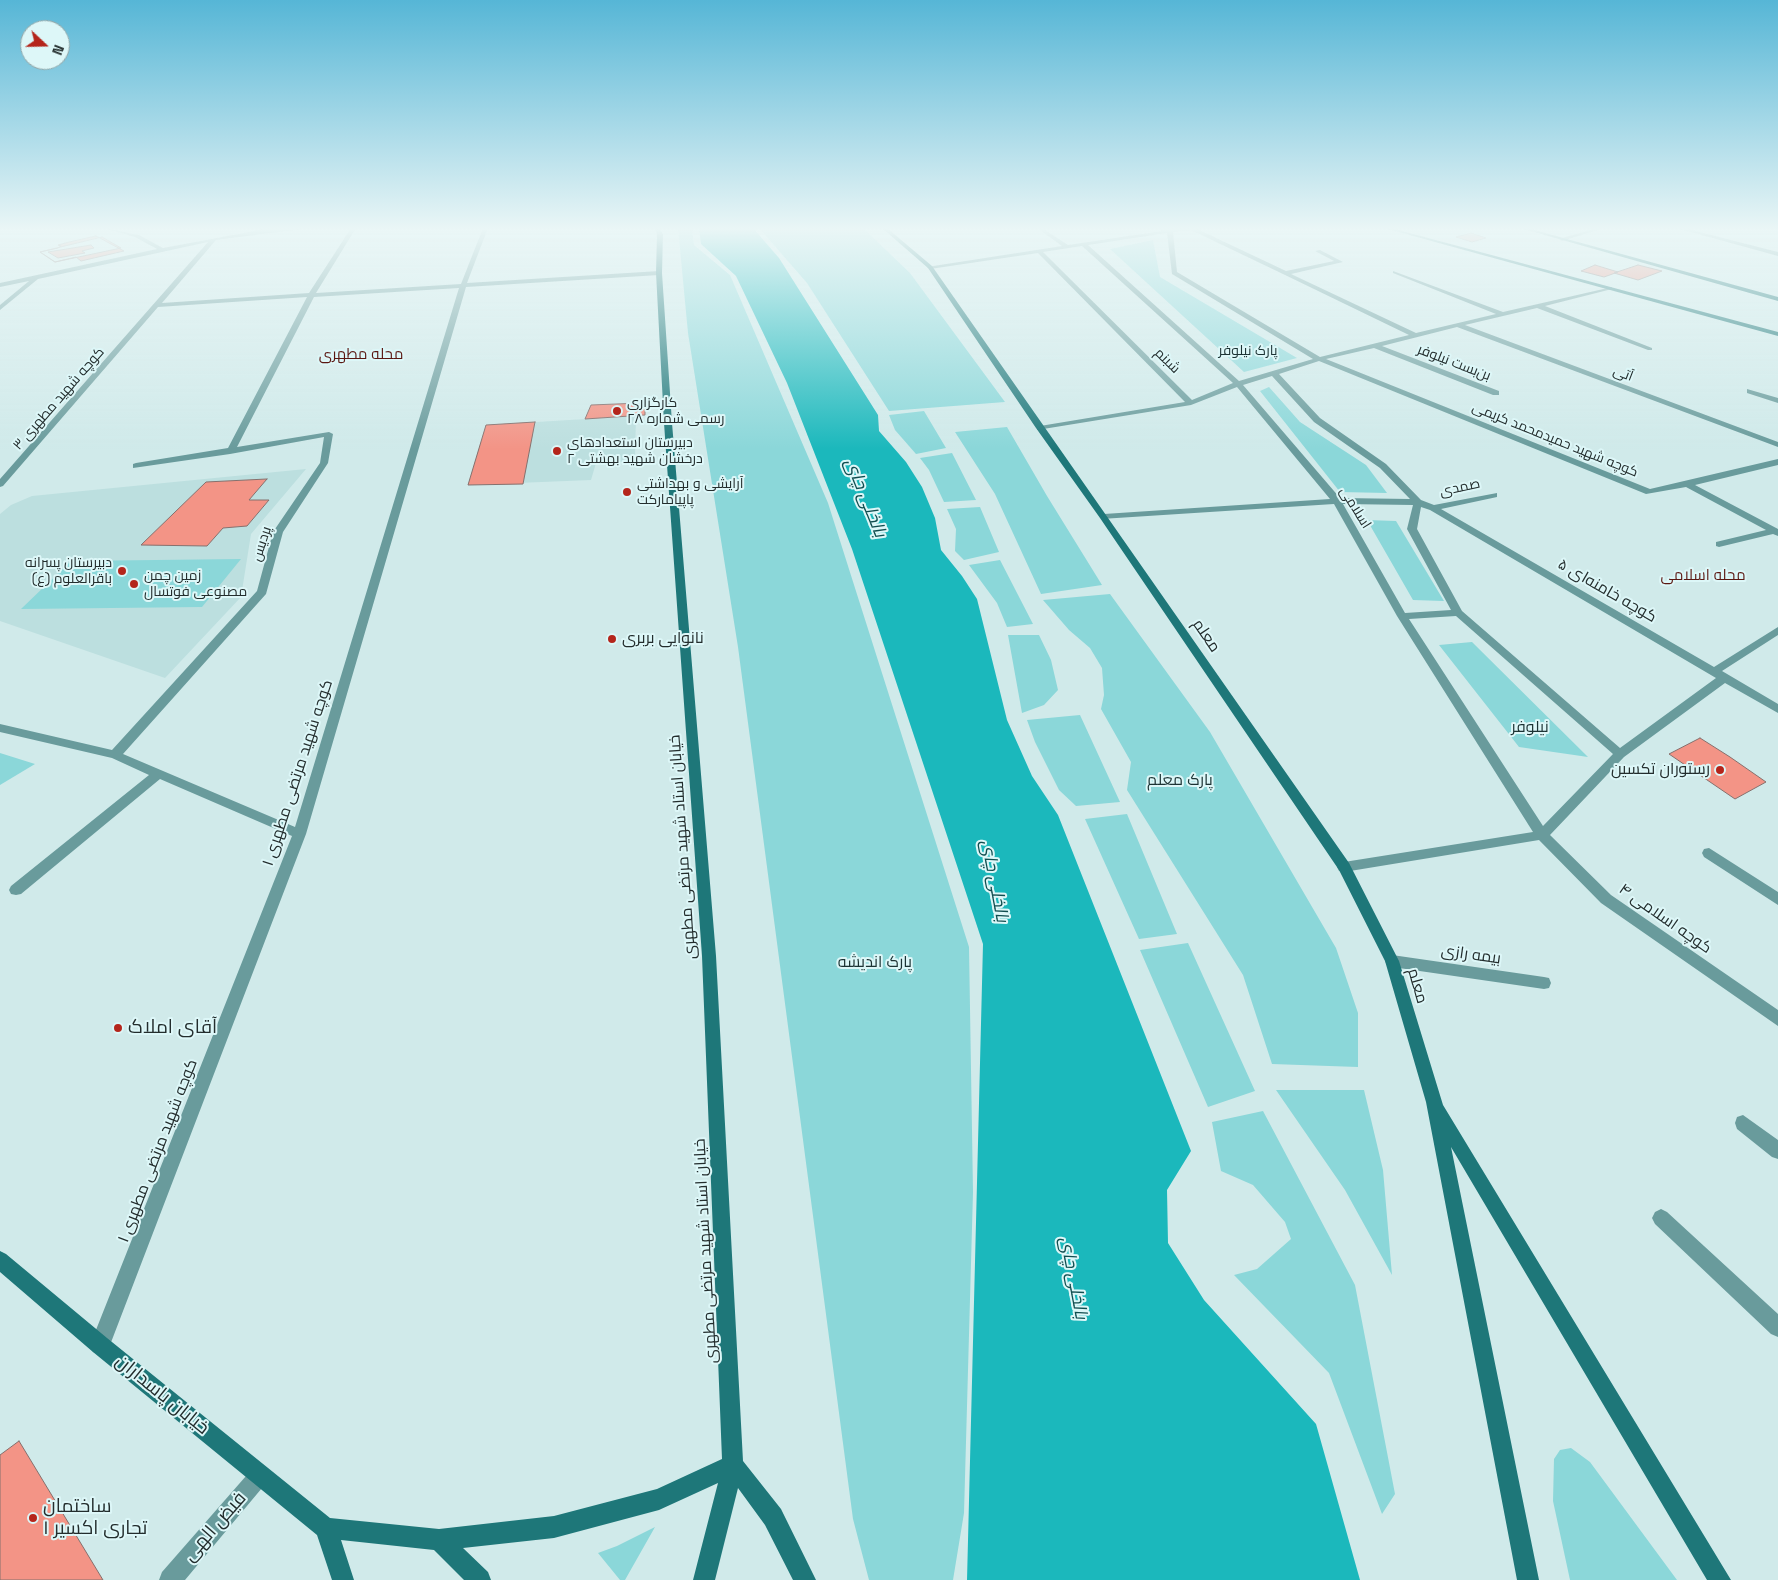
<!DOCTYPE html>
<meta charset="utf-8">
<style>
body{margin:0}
#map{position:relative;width:1778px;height:1580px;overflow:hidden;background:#d0eaea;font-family:"Space Grotesk",sans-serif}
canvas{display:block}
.north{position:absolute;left:20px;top:20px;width:50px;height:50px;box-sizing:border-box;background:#ddf7f8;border:1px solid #93a6a7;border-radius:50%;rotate:111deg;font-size:14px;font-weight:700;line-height:20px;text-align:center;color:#232d2d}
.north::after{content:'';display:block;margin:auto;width:18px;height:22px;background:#b4251b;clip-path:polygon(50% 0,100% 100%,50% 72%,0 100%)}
</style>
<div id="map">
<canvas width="1778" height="1580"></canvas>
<div class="north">N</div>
</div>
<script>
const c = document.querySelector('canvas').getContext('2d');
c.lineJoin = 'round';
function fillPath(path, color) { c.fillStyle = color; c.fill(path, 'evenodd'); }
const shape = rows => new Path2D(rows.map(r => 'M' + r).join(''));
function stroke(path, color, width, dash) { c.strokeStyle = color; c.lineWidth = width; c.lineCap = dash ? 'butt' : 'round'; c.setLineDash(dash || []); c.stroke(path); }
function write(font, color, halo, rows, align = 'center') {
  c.font = font + ' "Space Grotesk",Cairo,sans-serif'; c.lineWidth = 4; c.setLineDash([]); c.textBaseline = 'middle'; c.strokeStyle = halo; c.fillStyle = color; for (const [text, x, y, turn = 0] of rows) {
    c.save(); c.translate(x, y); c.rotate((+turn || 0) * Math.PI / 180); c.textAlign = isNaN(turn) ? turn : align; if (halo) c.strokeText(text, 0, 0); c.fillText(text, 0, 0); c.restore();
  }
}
fillPath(shape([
 [636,416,635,457,624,458,623,462,596,463,591,480,468,485,486,425],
 [306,469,251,534,241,597,165,678,0,621,0,514,11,505,32,496],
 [266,479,249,500,269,501,247,526,223,528,206,546,142,545,206,482]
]), '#bcdfdf');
fillPath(shape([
 [678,228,692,228,694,245,730,275,828,503,969,947,973,1192,964,1513,953,1580,869,1580,853,1519,738,647,688,333],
 [759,228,863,228,910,273,1005,402,889,411,807,283],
 [1153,240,1160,277,1297,358,1244,372,1110,249],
 [1269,387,1300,422,1366,465,1387,493,1340,492,1260,391],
 [924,411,946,448,916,454,895,430,889,415],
 [1007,427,1047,496,1102,585,1041,594,995,494,955,432],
 [952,453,976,500,944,502,929,470,920,458],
 [980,507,999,552,964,560,955,551,956,529,947,509],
 [1367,520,1396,521,1444,601,1413,600],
 [241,559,202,607,21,609,71,561],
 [1000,560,1033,624,1007,627,997,603,969,565],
 [1110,594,1210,732,1336,948,1358,1013,1358,1067,1272,1064,1243,975,1127,790,1131,762,1101,709,1104,695,1102,668,1090,648,1069,630,1043,600],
 [1008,635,1039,635,1051,660,1058,690,1044,705,1022,713],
 [1472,642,1588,757,1519,747,1439,645],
 [1080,715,1120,802,1076,806,1059,790,1035,742,1027,720],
 [0,753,35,764,0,785],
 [1127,814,1177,934,1139,939,1085,819],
 [1188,943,1255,1091,1208,1107,1140,950],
 [1276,1090,1364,1090,1383,1170,1392,1275,1345,1190],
 [1263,1111,1355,1285,1395,1494,1382,1514,1329,1373,1234,1275,1257,1269,1291,1239,1285,1222,1253,1185,1221,1171,1212,1122],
 [1571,1448,1590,1462,1677,1580,1570,1580,1553,1501,1554,1459,1560,1450],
 [655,1527,625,1580,620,1580,598,1553,617,1546]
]), '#8bd7d9');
fillPath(shape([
 [699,228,753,228,779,258,878,415,879,431,906,462,922,487,935,518,941,550,962,576,977,599,1007,720,1032,776,1058,815,1191,1151,1167,1190,1168,1243,1204,1300,1316,1424,1360,1580,967,1580,983,944,852,549,787,383,736,276,701,244]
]), '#1bb8bc');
const building = shape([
 [1471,233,1486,238,1472,242,1456,237,1471,233],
 [96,236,124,251,81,261,76,257,55,262,40,252,58,248,61,246,58,245,69,242,96,236],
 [102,237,121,248,55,262,40,252,102,237],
 [91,245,94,248,82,251,85,253,58,258,48,252,91,245],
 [1595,265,1618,272,1604,277,1581,271,1595,265],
 [1638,265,1662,271,1638,280,1614,273,1638,265],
 [641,403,645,406,645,415,585,419,591,405,641,403],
 [535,422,523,484,468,485,486,425,535,422],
 [267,479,249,500,269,500,247,526,223,528,207,546,141,545,206,482,267,479],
 [1700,738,1730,757,1766,782,1735,799,1669,754,1700,738],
 [19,1441,103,1580,0,1580,0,1455,19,1441]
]);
fillPath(building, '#f39486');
stroke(building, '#85706d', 1);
fillPath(shape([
 [104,228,139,235,163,248,265,229,310,228,216,240,162,303,309,293,351,228,356,228,316,293,461,284,483,228,488,228,467,283,659,271,662,273,659,275,466,287,306,834,110,1345,107,1352,100,1355,93,1352,90,1345,292,836,160,779,21,894,16,895,11,894,9,890,11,886,149,775,112,758,0,732,0,724,112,750,257,591,273,532,320,463,324,437,230,454,133,468,133,464,136,463,228,448,307,297,158,307,3,486,0,487,0,479,208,242,38,279,0,310,0,305,29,281,0,287,0,283,157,249,135,237,104,228],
 [459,288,295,827,123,754,266,594,283,532,328,463,333,434,329,432,237,447,314,297,459,288],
 [1037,228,1042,228,1068,245,1162,231,1157,228,1170,229,1195,228,1286,271,1334,261,1315,251,1320,250,1343,262,1291,274,1416,333,1496,314,1393,273,1393,271,1503,312,1612,287,1612,289,1545,306,1652,348,1652,350,1648,350,1537,308,1465,325,1778,442,1778,447,1457,327,1382,346,1499,391,1499,395,1493,395,1374,348,1326,359,1650,489,1778,459,1778,465,1695,485,1778,529,1778,536,1773,534,1719,547,1716,546,1716,542,1766,530,1686,487,1646,494,1319,361,1279,374,1320,418,1386,464,1421,500,1434,505,1497,493,1497,497,1441,509,1714,667,1778,627,1778,635,1722,671,1778,704,1778,713,1725,683,1624,757,1550,835,1611,895,1778,1010,1778,1026,1601,903,1539,840,1344,872,1339,871,1337,867,1339,863,1344,862,1533,832,1397,616,1334,504,1101,519,1101,515,1104,514,1330,499,1237,387,1191,405,1037,430,1037,426,1040,426,1185,402,1038,253,930,269,927,267,1062,246,1037,228],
 [1191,230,1283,274,1409,335,1320,357,1177,272,1173,232,1191,230],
 [1167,233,1172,274,1313,359,1239,381,1088,245,1167,233],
 [1082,246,1233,383,1192,400,1043,252,1082,246],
 [1272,376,1314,422,1380,468,1410,499,1340,498,1243,385,1272,376],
 [1343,504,1413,505,1407,529,1451,610,1405,613,1343,504],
 [1421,507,1430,510,1716,678,1620,748,1462,611,1417,529,1421,507],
 [1456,616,1613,754,1543,826,1409,619,1456,616],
 [1597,228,1604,228,1562,241,1559,239,1597,228],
 [1676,228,1684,228,1778,252,1778,256,1676,228],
 [1747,389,1778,398,1778,403,1747,393,1747,389],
 [1709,848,1778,892,1778,905,1704,857,1702,853,1704,849,1709,848],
 [1392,955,1544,977,1549,978,1551,983,1549,988,1544,989,1392,967,1387,965,1385,961,1387,957,1392,955],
 [1743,1115,1778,1140,1778,1159,1772,1157,1737,1129,1735,1123,1737,1117,1743,1115],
 [1661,1209,1667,1212,1778,1314,1778,1337,1771,1334,1655,1224,1652,1218,1655,1212,1661,1209],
 [260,1464,267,1468,271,1475,267,1482,185,1580,159,1580,162,1572,253,1468,260,1464]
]), '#699b9c');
fillPath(shape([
 [655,228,659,228,663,234,662,273,672,423,716,956,743,1461,781,1509,816,1580,793,1580,765,1525,738,1488,715,1580,693,1580,718,1483,659,1510,554,1538,463,1548,488,1572,491,1580,464,1580,434,1550,341,1540,354,1580,332,1580,317,1535,93,1352,0,1272,0,1251,6,1254,107,1338,330,1518,439,1529,554,1516,657,1489,722,1459,702,956,664,423,656,273,657,234,655,228],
 [882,228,887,228,932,266,1349,863,1399,961,1443,1105,1731,1580,1707,1580,1451,1147,1539,1580,1517,1580,1426,1102,1385,961,1339,870,1100,518,1036,428,928,268,882,228],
 [1384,228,1391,228,1778,332,1778,336,1384,228],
 [1520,228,1527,228,1778,297,1778,301,1520,228]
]), '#1e7779');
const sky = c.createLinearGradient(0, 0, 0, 449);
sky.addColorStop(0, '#56b6d6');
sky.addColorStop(0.51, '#eaf6f6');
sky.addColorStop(1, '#eaf6f600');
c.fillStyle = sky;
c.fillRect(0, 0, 1778, 449);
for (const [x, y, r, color] of [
 [617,411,5,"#b4251b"],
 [557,451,5,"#b4251b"],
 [627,492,5,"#b4251b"],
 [122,571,5,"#b4251b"],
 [134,584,5,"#b4251b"],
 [612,639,5,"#b4251b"],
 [1720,770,5,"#b4251b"],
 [118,1028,5,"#b4251b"],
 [33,1518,5,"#b4251b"]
]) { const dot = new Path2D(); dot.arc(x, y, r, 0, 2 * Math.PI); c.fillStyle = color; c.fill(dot); stroke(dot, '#ddf7f8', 2); }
write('14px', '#1c3334', '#ddf7f8', [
 ["پارک نیلوفر",1248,351]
]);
write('14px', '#232d2d', '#ddf7f8', [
 ["شبنم",1167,361,45],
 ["بن‌بست نیلوفر",1454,363,21],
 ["آتی",1623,374,21],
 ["کوچه شهید مطهری ۳",59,399,-49],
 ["کوچه شهید حمیدمحمد کریمی",1555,440,22],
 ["صمدی",1460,488,-12],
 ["اسلامی",1355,508,58],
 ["پردیس",262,544,-72]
]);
write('14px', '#232d2d', '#ddf7f8', [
 ["کارگزاری",627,403],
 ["رسمی شماره ۲۸",627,419],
 ["دبیرستان استعدادهای",567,443],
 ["درخشان شهید بهشتی ۲",567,459],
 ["آرایشی و بهداشتی",637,484],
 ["پاپیامارکت",637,500],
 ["دبیرستان پسرانه",112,563,"right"],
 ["باقرالعلوم (ع)",112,579,"right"],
 ["زمین چمن",144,576],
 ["مصنوعی فوتسال",144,592]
], 'left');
write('15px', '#5b1711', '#ddf7f8', [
 ["محله مطهری",361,355],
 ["محله اسلامی",1703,576]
]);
write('16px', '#232d2d', '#ddf7f8', [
 ["کوچه خامنه‌ای ۵",1607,591,30],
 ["معلم",1206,636,56],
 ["کوچه شهید مرتضی مطهری ۱",298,773,-72],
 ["خیابان استاد شهید مرتضی مطهری",683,847,-94],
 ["کوچه اسلامی ۴",1665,919,35],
 ["بیمه رازی",1471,955,8],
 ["معلم",1417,986,74],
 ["کوچه شهید مرتضی مطهری ۱",158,1151,-69],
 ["خیابان استاد شهید مرتضی مطهری",706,1251,-93]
]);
write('16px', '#232d2d', '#ddf7f8', [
 ["نانوایی بربری",622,639],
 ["رستوران تکسین",1710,770,"right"]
], 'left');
write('16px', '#1c3334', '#ddf7f8', [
 ["نیلوفر",1530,728],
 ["پارک معلم",1180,781],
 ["پارک اندیشه",875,963]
]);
write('italic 18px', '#104d4f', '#ddf7f8', [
 ["بالخلی چای",865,498,68],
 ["بالخلی چای",994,881,79],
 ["بالخلی چای",1073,1278,79]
]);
write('19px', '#232d2d', '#ddf7f8', [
 ["آقای املاک",128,1028],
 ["ساختمان",43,1507],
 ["تجاری اکسیر ۱",43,1529]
], 'left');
write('19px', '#232d2d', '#ddf7f8', [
 ["خیابان پاسداران",162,1395,39],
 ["فیض الهی",215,1527,-49]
]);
</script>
